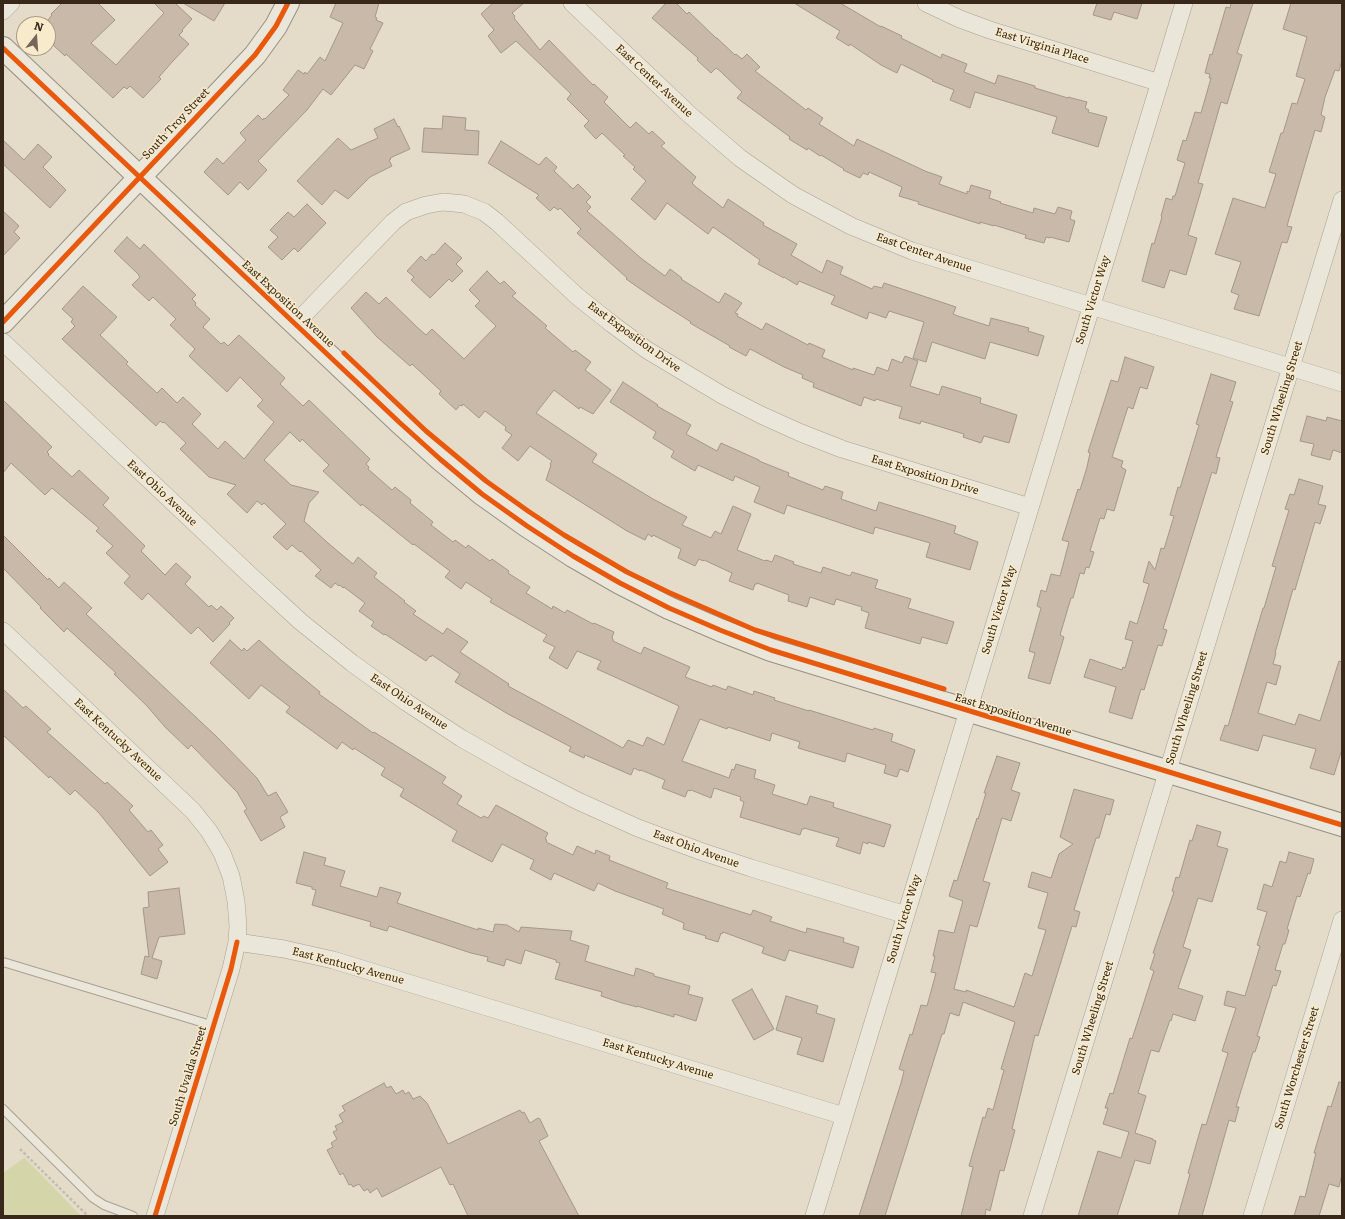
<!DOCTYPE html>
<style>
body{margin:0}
#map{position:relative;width:1345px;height:1219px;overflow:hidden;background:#e4dcc8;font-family:Literata,serif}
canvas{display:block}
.frame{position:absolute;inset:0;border:4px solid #37281a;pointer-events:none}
.north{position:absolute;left:16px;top:16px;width:40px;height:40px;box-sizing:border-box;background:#f8ebcb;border:1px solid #ab9d84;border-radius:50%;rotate:17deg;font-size:11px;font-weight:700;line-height:16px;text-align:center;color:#37281a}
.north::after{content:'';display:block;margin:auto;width:14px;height:18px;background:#746757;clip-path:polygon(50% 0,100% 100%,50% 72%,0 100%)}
</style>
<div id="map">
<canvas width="1345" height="1219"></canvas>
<div class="frame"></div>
<div class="north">N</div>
</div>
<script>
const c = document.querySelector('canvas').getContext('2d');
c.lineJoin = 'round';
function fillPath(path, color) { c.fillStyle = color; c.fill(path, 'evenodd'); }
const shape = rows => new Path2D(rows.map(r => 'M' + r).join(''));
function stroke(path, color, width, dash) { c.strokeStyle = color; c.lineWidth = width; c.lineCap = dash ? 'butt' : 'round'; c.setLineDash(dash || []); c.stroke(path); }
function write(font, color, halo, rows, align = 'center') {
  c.font = font + ' Literata,serif'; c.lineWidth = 3; c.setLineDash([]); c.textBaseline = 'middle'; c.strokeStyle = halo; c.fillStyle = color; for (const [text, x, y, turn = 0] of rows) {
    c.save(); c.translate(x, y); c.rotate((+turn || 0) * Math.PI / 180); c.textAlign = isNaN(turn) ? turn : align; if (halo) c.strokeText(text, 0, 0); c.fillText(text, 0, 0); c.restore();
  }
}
fillPath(shape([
 [24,1158,25,1158,81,1216,3,1216,3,1173]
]), '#d4d5a9');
const building = shape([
 [62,3,98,3,115,20,91,43,116,65,164,13,154,3,175,3,192,19,182,30,183,31,179,35,189,44,173,61,159,77,161,79,143,98,130,86,127,89,124,87,113,98,66,54,65,56,53,45,55,43,48,37,48,20,52,15,51,14,62,3],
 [183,3,225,3,214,21,183,3],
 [336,3,379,3,375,17,377,18,376,20,383,23,370,49,373,51,364,69,355,65,331,95,323,89,307,110,258,161,267,170,248,190,240,182,228,195,204,172,217,158,223,164,246,140,240,133,258,115,263,120,264,118,265,119,289,95,283,90,298,70,304,74,305,72,307,74,320,57,325,61,343,23,330,17,336,3],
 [493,3,524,3,512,13,515,16,514,18,540,50,549,40,593,85,594,84,608,97,604,102,630,128,636,122,649,134,652,131,665,143,661,146,696,177,692,183,696,187,723,208,728,199,764,223,763,225,797,244,791,255,822,273,827,260,843,267,840,274,872,289,874,286,882,288,884,283,956,307,953,314,958,316,989,326,991,318,1029,328,1028,331,1044,336,1038,356,990,342,985,359,932,342,926,362,913,358,924,322,889,311,886,318,869,312,867,319,831,304,835,296,799,281,797,285,784,277,784,278,758,264,760,260,713,227,708,234,667,203,655,220,631,199,646,181,633,169,635,167,623,156,625,155,602,133,596,139,584,126,589,121,567,99,571,94,516,41,501,53,488,36,494,30,481,14,493,3],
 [666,3,676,3,687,14,689,12,716,38,717,38,735,55,736,54,742,59,747,54,760,67,755,71,806,110,808,108,823,118,819,124,854,146,857,139,925,171,942,177,939,184,967,194,967,191,969,192,971,185,991,191,989,198,1001,202,1000,203,1033,213,1034,208,1055,214,1058,207,1072,211,1070,219,1075,221,1069,242,1050,237,1050,238,1046,237,1044,243,1025,238,1026,235,994,225,994,226,980,222,980,224,918,204,919,202,899,196,902,187,869,172,868,175,863,173,860,178,843,170,844,169,821,155,820,156,808,148,807,150,789,139,790,137,737,98,742,92,720,71,716,68,711,73,697,60,698,58,652,18,666,3],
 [794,3,840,3,881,27,881,26,902,36,901,38,941,58,942,54,967,64,964,72,995,84,998,75,1035,86,1035,88,1068,98,1068,97,1087,102,1085,108,1089,110,1088,112,1107,117,1098,147,1052,133,1057,117,975,92,970,108,950,100,954,90,932,81,933,80,901,64,897,73,881,65,850,44,849,46,836,38,840,31,794,3],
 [1097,3,1142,3,1137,19,1114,12,1111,20,1093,15,1097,3],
 [1231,3,1253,3,1237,53,1242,55,1227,104,1221,102,1198,183,1203,184,1188,235,1197,238,1186,275,1170,270,1164,288,1142,281,1152,243,1154,244,1162,217,1161,216,1166,198,1172,200,1173,196,1175,196,1185,163,1177,160,1183,140,1186,141,1195,112,1201,113,1211,78,1209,78,1210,74,1205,73,1210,54,1212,55,1226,7,1230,8,1231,3],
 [1291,3,1342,3,1342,60,1339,71,1335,70,1325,97,1321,115,1325,117,1321,132,1315,130,1287,226,1292,227,1287,243,1282,242,1259,316,1234,309,1239,295,1231,292,1241,262,1215,254,1233,198,1265,208,1276,174,1269,172,1281,133,1283,133,1292,103,1297,104,1305,79,1296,76,1307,37,1283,29,1291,3],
 [443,116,466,118,465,130,479,131,478,155,422,152,424,128,442,129,443,116],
 [394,119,398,127,399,126,410,149,390,158,391,159,389,160,392,166,370,177,348,199,335,190,322,205,297,181,338,138,351,150,378,138,374,129,394,119],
 [3,140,24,160,38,144,52,157,43,167,66,190,50,208,3,164,3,140],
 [501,141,539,165,546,157,557,167,554,171,573,189,578,184,591,197,586,202,591,207,587,211,642,259,665,276,670,269,682,278,681,279,719,303,725,293,742,303,735,313,738,314,737,316,762,330,766,323,808,345,809,343,825,350,822,357,853,370,853,368,874,375,877,367,888,371,892,359,902,363,905,356,918,361,910,386,939,395,942,386,981,398,980,403,1017,415,1009,443,984,436,981,443,963,437,964,434,921,421,920,424,899,418,902,407,876,399,875,401,864,397,861,406,813,387,814,383,802,378,803,375,784,367,754,351,750,349,746,356,729,347,730,346,702,330,690,323,691,322,658,301,626,279,627,278,577,233,581,229,560,208,558,210,554,207,550,211,536,198,539,195,488,163,501,141],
 [307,204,326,223,298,252,294,248,282,260,268,247,278,237,270,230,288,212,294,217,307,204],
 [3,211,19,226,14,232,20,238,3,256,3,211],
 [127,237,140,249,144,244,196,295,192,299,196,303,195,305,210,319,203,327,221,344,224,342,228,346,239,335,285,378,280,384,303,406,309,400,370,459,366,464,369,467,368,469,392,490,395,487,411,500,410,503,433,522,431,525,453,542,455,540,466,548,468,545,490,561,492,559,509,571,508,573,530,587,526,593,552,609,553,606,565,613,567,610,593,624,594,623,614,632,612,638,613,639,613,641,641,654,644,647,690,667,685,677,712,687,713,685,726,690,728,686,753,695,754,691,775,698,774,700,809,711,809,710,873,730,874,728,893,734,891,741,915,750,908,772,900,769,897,777,884,773,886,765,847,753,845,762,798,748,800,742,772,733,770,741,728,727,727,729,700,719,682,761,729,778,732,769,734,770,736,764,756,770,754,778,775,785,772,794,807,805,810,796,834,803,833,807,891,825,884,847,868,842,868,844,863,842,860,854,836,846,839,838,804,828,804,829,802,829,800,835,740,817,744,802,740,800,741,797,714,788,711,798,691,790,690,791,688,790,685,797,662,788,665,780,641,770,640,771,634,768,631,775,585,755,584,758,569,751,571,747,508,714,455,682,460,674,432,655,431,657,430,656,426,661,385,634,384,635,371,626,374,622,359,611,365,603,344,587,343,588,340,585,339,586,335,583,331,588,315,576,321,570,301,551,300,552,292,545,287,550,273,537,286,524,264,503,262,505,257,501,247,513,227,494,236,485,209,477,180,449,186,443,164,422,163,423,160,421,156,426,62,339,75,326,71,322,73,319,62,309,83,286,117,317,100,335,128,362,126,364,157,393,162,388,177,403,183,397,201,414,192,424,218,449,225,441,244,459,274,422,257,406,263,400,240,377,227,392,189,356,195,349,170,325,176,319,153,297,149,301,132,285,140,277,138,275,139,275,114,251,127,237],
 [290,432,300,442,302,439,329,465,323,471,361,506,362,504,413,545,414,544,450,571,445,577,461,589,466,582,492,599,490,602,547,635,543,641,555,647,549,658,567,669,577,651,601,661,597,669,679,706,664,745,647,737,643,746,628,740,623,748,508,686,509,684,460,652,468,642,447,628,443,634,413,614,416,611,404,602,405,601,374,577,377,573,358,557,353,564,328,543,304,521,309,503,319,492,291,485,264,460,290,432],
 [445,243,462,258,456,264,463,271,452,282,449,279,430,298,411,280,414,277,407,271,421,256,426,261,432,254,434,255,445,243],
 [487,271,500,284,504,281,516,293,512,296,547,326,545,328,573,352,575,350,591,362,585,370,611,390,593,414,580,407,579,409,554,390,536,413,597,454,592,462,653,499,687,517,682,525,711,538,715,531,721,534,733,506,751,514,737,550,765,561,766,560,772,562,775,555,794,562,793,564,821,573,823,567,850,576,852,572,878,580,875,588,911,599,908,608,954,622,947,644,922,637,920,644,865,628,869,613,861,610,862,607,836,599,834,605,810,597,807,607,788,601,789,595,757,583,757,584,755,584,753,590,729,581,732,573,704,560,703,561,699,559,695,566,678,558,681,549,653,535,652,537,648,534,645,540,627,531,546,480,551,465,550,464,552,461,530,446,518,461,502,448,512,435,505,430,506,427,485,411,479,418,463,404,462,406,460,405,456,410,439,394,441,391,412,364,410,366,377,337,351,308,366,292,379,304,386,297,418,328,426,335,432,329,464,359,496,326,475,306,480,301,469,290,487,271],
 [1125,357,1154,367,1147,389,1140,387,1133,409,1128,407,1112,457,1123,461,1121,467,1126,470,1114,511,1107,509,1104,519,1100,518,1090,551,1094,552,1089,568,1086,567,1084,574,1080,573,1073,598,1071,598,1060,635,1064,637,1050,684,1028,678,1035,653,1029,651,1041,608,1037,606,1041,590,1046,592,1051,574,1060,576,1069,542,1062,540,1078,489,1080,490,1087,467,1090,453,1088,452,1111,380,1118,382,1125,357],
 [1211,374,1236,382,1230,401,1233,402,1216,457,1220,458,1216,474,1212,472,1186,556,1163,629,1167,630,1162,646,1158,645,1144,690,1141,689,1132,719,1109,712,1116,687,1084,677,1090,659,1122,670,1123,667,1125,668,1133,641,1125,639,1130,621,1137,624,1149,584,1143,582,1149,561,1155,570,1161,548,1164,549,1174,516,1170,515,1178,487,1180,488,1199,425,1196,424,1211,374],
 [623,382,658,405,657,406,691,425,686,434,717,451,721,443,759,460,759,461,789,473,788,476,823,490,825,486,843,492,841,499,876,511,879,502,956,526,954,533,978,542,970,570,926,557,930,543,875,527,873,534,787,505,784,514,754,502,760,487,735,476,733,481,698,465,695,471,671,457,674,451,653,438,656,432,610,402,623,382],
 [3,400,52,447,47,452,49,454,48,455,72,477,79,470,109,498,103,505,145,546,141,551,165,575,176,563,191,577,185,584,209,607,211,605,217,610,221,606,234,618,229,623,230,624,213,642,198,627,191,634,148,593,142,600,124,583,130,576,106,553,113,546,96,531,99,528,52,488,45,495,11,463,3,473,3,400],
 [1307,416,1326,421,1327,417,1342,421,1342,453,1333,450,1330,460,1311,455,1314,444,1300,441,1307,416],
 [1299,479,1323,486,1318,504,1326,506,1320,524,1315,522,1295,590,1293,589,1275,653,1276,653,1273,664,1281,666,1276,685,1267,682,1258,713,1295,725,1299,714,1320,721,1339,661,1342,662,1342,749,1334,775,1310,768,1316,749,1263,735,1258,751,1220,740,1225,725,1228,726,1263,608,1264,608,1276,567,1272,566,1289,510,1285,509,1290,494,1294,495,1299,479],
 [3,535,48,580,49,578,59,588,64,582,92,608,86,614,216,736,257,778,268,796,276,792,288,812,280,817,285,827,261,841,244,811,247,809,237,792,191,745,188,749,165,727,147,706,114,674,116,673,67,628,64,632,40,608,41,607,3,568,3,535],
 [230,640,242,651,244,648,247,651,259,640,281,660,320,692,319,694,373,733,374,732,446,777,442,783,462,796,457,804,481,818,484,816,488,818,496,805,548,833,545,839,547,840,546,842,573,855,577,846,595,854,596,850,610,856,609,860,668,883,666,888,751,915,753,910,772,917,770,921,806,933,807,928,844,938,843,942,859,947,853,968,789,950,785,961,762,953,764,947,723,932,722,934,721,933,718,942,705,938,706,936,683,929,684,923,662,914,664,909,615,891,598,883,594,891,554,873,551,880,530,869,534,860,502,844,492,862,452,841,457,831,400,796,404,789,381,775,385,768,354,748,353,750,342,742,337,749,286,712,290,707,261,685,249,699,210,663,230,640],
 [3,689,23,708,26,706,51,729,47,732,105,784,107,782,133,806,129,810,148,832,151,830,163,845,158,849,168,862,150,876,99,813,75,790,70,795,50,776,49,778,3,735,3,689],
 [997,756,1020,763,1011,790,1020,793,1011,821,1002,818,983,881,990,883,977,927,970,925,954,989,966,992,966,990,1014,1007,1025,973,1032,976,1046,930,1038,928,1048,893,1028,887,1032,872,1051,878,1059,854,1073,844,1060,837,1074,789,1114,800,1110,815,1106,814,1099,838,1096,838,1074,910,1080,912,1076,927,1072,926,1038,1036,1035,1035,1012,1129,1015,1130,1004,1171,1000,1170,990,1211,986,1209,985,1216,961,1216,973,1167,969,1166,983,1117,985,1118,988,1108,993,1110,1004,1070,1001,1069,1015,1022,963,1002,959,1016,950,1013,944,1034,942,1034,885,1216,859,1216,901,1083,904,1071,899,1069,910,1034,912,1035,921,1005,927,1006,936,973,931,972,935,956,933,956,939,930,954,933,963,901,949,896,954,880,957,881,977,818,978,819,986,793,984,793,997,756],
 [1197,825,1221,832,1217,846,1228,849,1212,902,1198,898,1183,947,1191,950,1178,988,1203,996,1195,1021,1173,1014,1171,1021,1170,1020,1159,1052,1151,1050,1138,1093,1146,1096,1135,1133,1153,1139,1153,1140,1156,1141,1150,1164,1135,1160,1117,1216,1078,1216,1098,1151,1121,1158,1129,1132,1103,1124,1108,1108,1105,1108,1110,1093,1113,1094,1130,1038,1132,1039,1154,971,1150,969,1155,954,1153,953,1174,892,1172,891,1176,877,1179,878,1190,840,1192,841,1197,825],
 [304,852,326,858,324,865,345,871,340,886,377,897,380,887,401,893,397,903,478,930,478,928,493,932,495,924,507,925,519,932,521,927,572,931,570,940,589,946,585,961,634,976,636,968,654,974,654,976,690,986,688,994,703,998,696,1021,674,1014,674,1017,637,1006,637,1007,622,1003,601,996,602,992,555,979,560,963,556,962,556,960,525,950,521,964,506,959,504,966,487,961,488,957,471,953,389,926,387,931,370,926,371,922,312,905,316,890,312,889,312,887,296,883,304,852],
 [1289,852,1314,859,1310,874,1308,873,1300,897,1297,896,1287,929,1289,930,1285,944,1283,944,1275,970,1281,971,1276,986,1273,985,1257,1036,1260,1037,1255,1052,1253,1052,1236,1107,1239,1107,1235,1122,1229,1120,1202,1216,1178,1216,1190,1174,1188,1173,1202,1124,1206,1125,1228,1053,1222,1051,1236,1008,1224,1005,1227,991,1245,996,1260,946,1257,945,1267,912,1257,909,1264,884,1272,887,1280,861,1286,863,1289,852],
 [179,888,185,934,159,937,152,958,162,961,157,979,141,974,145,956,149,957,143,908,149,907,148,892,179,888],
 [752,989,774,1029,754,1040,732,1000,752,989],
 [786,996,818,1006,816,1013,835,1019,823,1062,797,1054,802,1038,776,1030,786,996],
 [1339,1082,1342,1083,1342,1174,1339,1187,1329,1184,1319,1216,1294,1216,1300,1196,1305,1197,1316,1153,1314,1153,1328,1106,1331,1107,1339,1082],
 [384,1083,387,1088,391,1086,396,1094,403,1090,405,1094,409,1092,413,1099,420,1096,427,1103,448,1144,520,1110,522,1113,524,1112,530,1123,538,1118,540,1119,548,1136,539,1141,579,1216,468,1216,453,1184,450,1185,441,1167,382,1197,377,1188,370,1193,368,1189,364,1191,359,1184,353,1187,351,1184,349,1185,343,1173,340,1175,327,1150,333,1147,331,1143,337,1139,333,1132,337,1130,335,1126,343,1122,339,1115,345,1111,342,1106,384,1083]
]);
fillPath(building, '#c8b9a8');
stroke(building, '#a49788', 1);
const lane = shape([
 [3,962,214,1026],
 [3,1109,93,1198,104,1205,133,1216]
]);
const street = shape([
 [572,3,690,115,740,158,793,195,851,226,912,251,1342,383],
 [926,3,960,19,990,30,1160,83],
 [3,11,11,3],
 [295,324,393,222,406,212,426,205,443,202,464,204,484,212,497,222,578,297,612,324,647,350,722,395,761,415,801,433,842,449,1030,507],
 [3,342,252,577,301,622,352,663,406,702,461,738,519,771,578,801,638,828,700,851,751,868,906,915],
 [3,631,193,811,209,831,222,853,231,876,236,901,238,926,237,942,231,969,155,1216],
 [237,942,284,949,333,960,844,1116],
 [814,1216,1184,3],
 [1032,1216,1342,200],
 [1252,1216,1342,920]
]);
const secondary = shape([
 [3,48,399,422,440,459,482,494,527,526,573,556,620,583,669,608,720,630,771,650,1342,825],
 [3,322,255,55,276,26,288,3]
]);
stroke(lane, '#a9a092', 10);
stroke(street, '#a9a092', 18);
stroke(secondary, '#989082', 24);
stroke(shape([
 [20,1149,88,1216]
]), '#c3bdb1', 2.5, [3, 2]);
stroke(lane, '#ebe6da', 8);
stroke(street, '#ebe6da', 17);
stroke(secondary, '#ebe6da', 22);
stroke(shape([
 [3,48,399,422,440,459,482,494,527,526,573,556,620,583,669,608,720,630,771,650,1342,825],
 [3,322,255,55,276,26,288,3],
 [344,353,426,431,486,481,528,511,564,535,627,572,668,592,755,630,944,689],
 [155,1216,231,969,237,942]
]), '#e8590c', 5);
write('11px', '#37281a', '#f8ebcb', [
 ["East Virginia Place",1042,46,17],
 ["East Center Avenue",654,81,43],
 ["South Troy Street",176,124,-47],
 ["East Center Avenue",924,253,19],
 ["South Victor Way",1093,300,-73],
 ["East Exposition Avenue",288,304,43],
 ["East Exposition Drive",634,337,36],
 ["South Wheeling Street",1282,398,-73],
 ["East Exposition Drive",925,475,17],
 ["East Ohio Avenue",162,493,43],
 ["South Victor Way",999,610,-73],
 ["East Ohio Avenue",409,702,34],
 ["South Wheeling Street",1187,708,-73],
 ["East Exposition Avenue",1013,715,17],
 ["East Kentucky Avenue",118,740,43],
 ["East Ohio Avenue",696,849,20],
 ["South Victor Way",904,919,-73],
 ["East Kentucky Avenue",348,966,15],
 ["South Wheeling Street",1093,1018,-73],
 ["East Kentucky Avenue",658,1059,17],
 ["South Worchester Street",1297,1068,-73],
 ["South Uvalda Street",188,1076,-73]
]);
</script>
